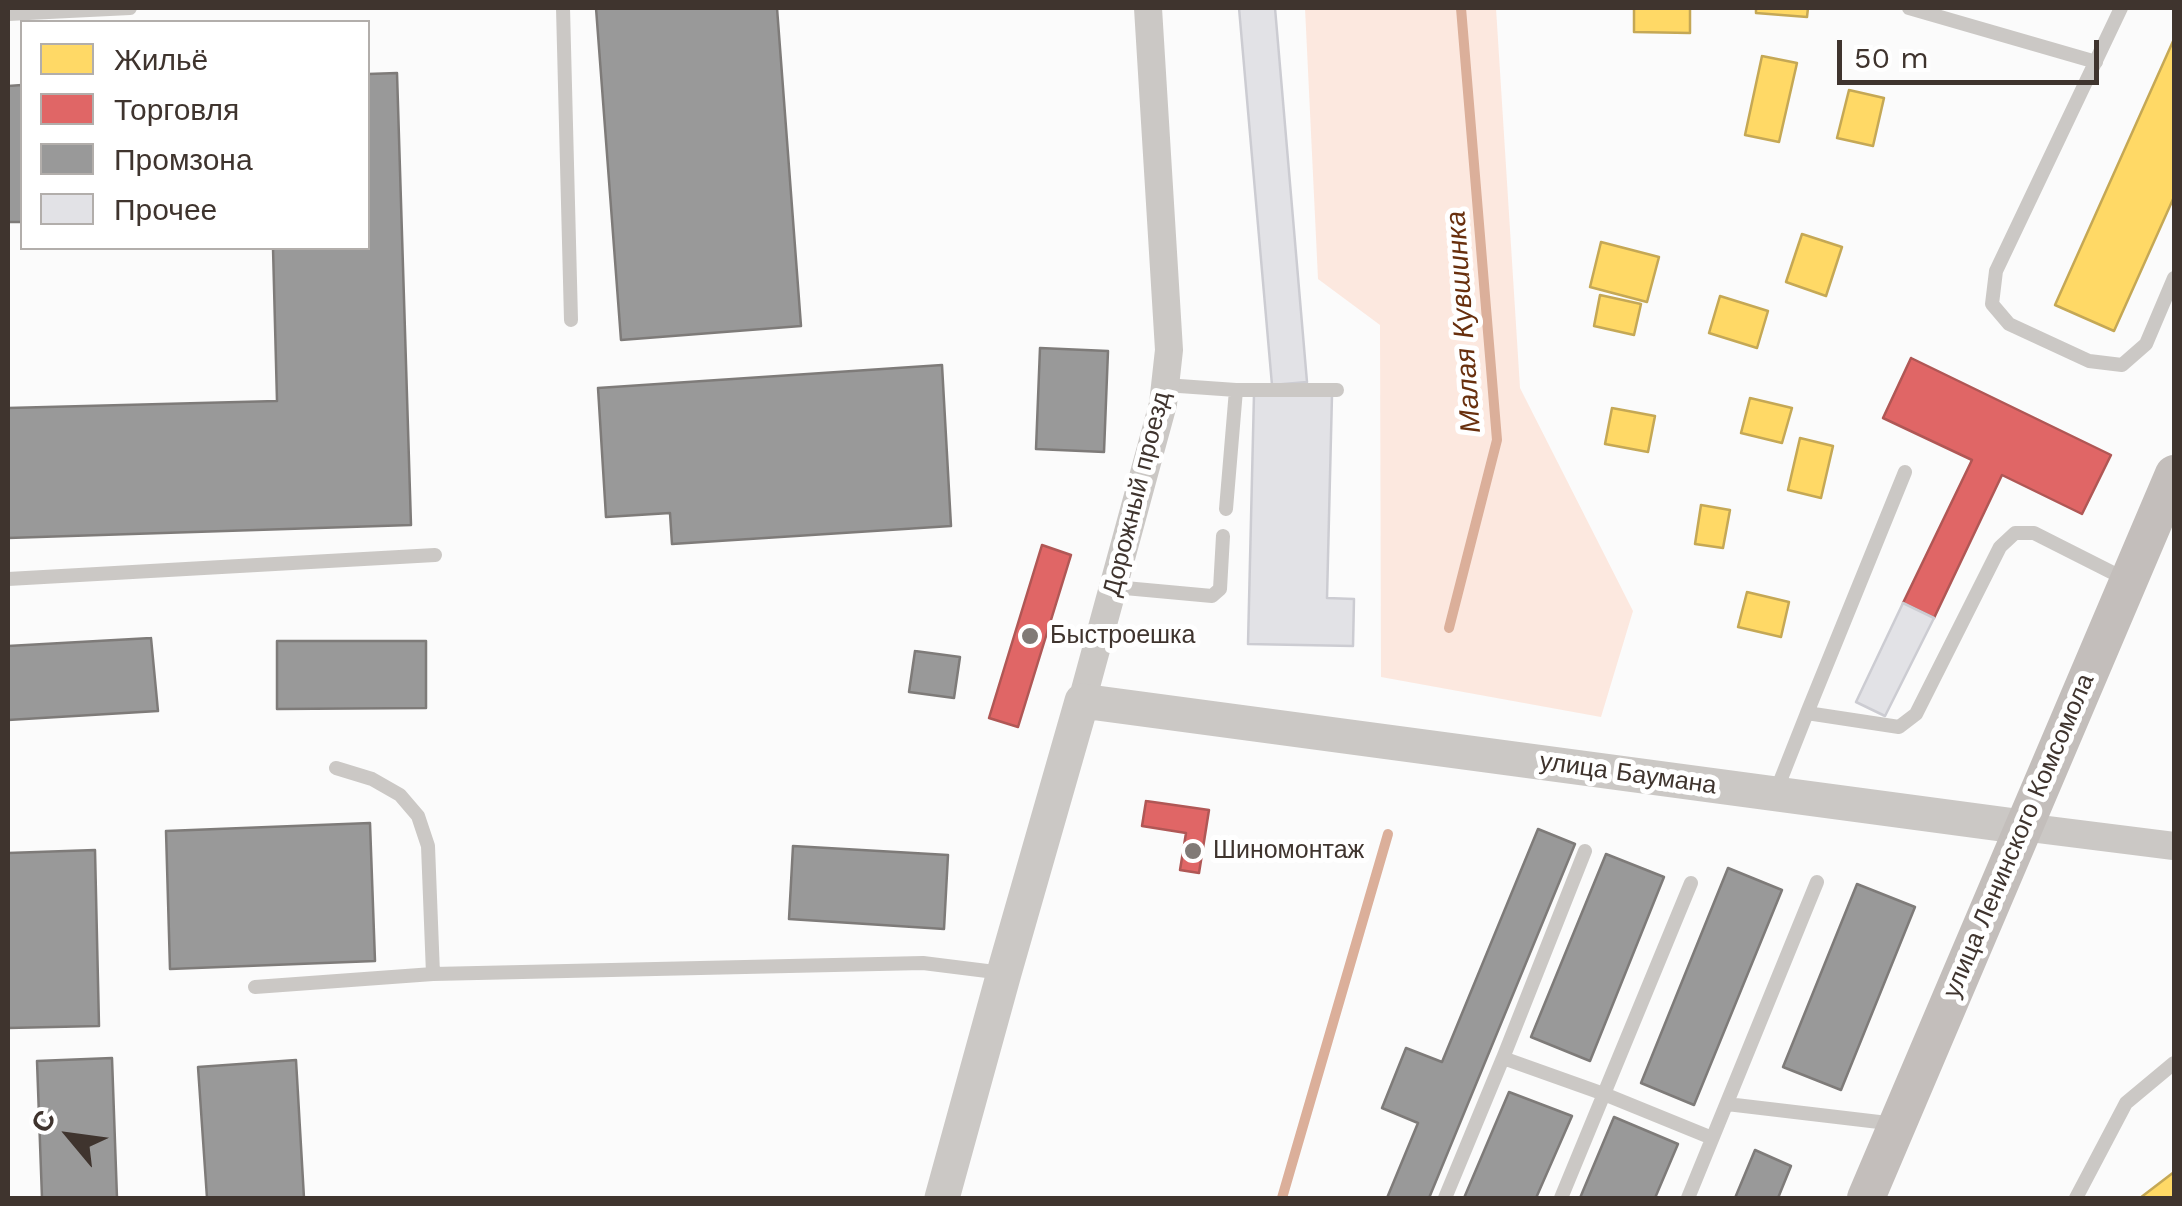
<!DOCTYPE html>
<meta charset="utf-8">
<style>
body{margin:0}
#map{position:relative;width:2182px;height:1206px;overflow:hidden;background:#fbfbfb;font-family:"Work Sans",sans-serif}
canvas{display:block}
.frame{position:absolute;inset:0;border:10px solid #3f342e;pointer-events:none}
.legend{position:absolute;left:20px;top:20px;width:350px;height:230px;box-sizing:border-box;background:#fff;border:2px solid #b2aeab;margin:0;padding:12px 18px;list-style:none;font-size:30px;color:#3f342e}
.legend li{display:flex;align-items:center;gap:20px;height:50px}
.legend b{width:50px;border:2px solid #b2aeab}
.north{position:absolute;left:20px;top:1086px;width:100px;height:100px;-webkit-text-stroke:8px #fff;paint-order:stroke;rotate:299deg;font-size:28px;font-weight:700;line-height:40px;text-align:center;color:#3f342e}
.north::after{content:'';display:block;margin:auto;width:35px;height:45px;background:#3f342e;clip-path:polygon(50% 0,100% 100%,50% 72%,0 100%)}
.scale{position:absolute;left:1837px;top:40px;width:262px;height:45px;box-sizing:border-box;border:5px solid #3f342e;border-top:0;padding-left:12px;font-size:30px;line-height:35px;white-space:nowrap;color:#3f342e;-webkit-text-stroke:8px #fff;paint-order:stroke}
</style>
<div id="map">
<canvas width="2182" height="1206"></canvas>
<div class="frame"></div>
<ul class="legend">
<li><b style="height:28px;background:#ffd966"></b>Жильё</li>
<li><b style="height:28px;background:#e06666"></b>Торговля</li>
<li><b style="height:28px;background:#999"></b>Промзона</li>
<li><b style="height:28px;background:#e2e2e6"></b>Прочее</li>
</ul>
<div class="north">С</div>
<div class="scale">50 m</div>
</div>
<script>
const c = document.querySelector('canvas').getContext('2d');
c.lineJoin = 'round';
function fillPath(path, color) { c.fillStyle = color; c.fill(path, 'evenodd'); }
const shape = rows => new Path2D(rows.map(r => 'M' + r).join(''));
function stroke(path, color, width, dash) { c.strokeStyle = color; c.lineWidth = width; c.lineCap = dash ? 'butt' : 'round'; c.setLineDash(dash || []); c.stroke(path); }
function write(font, color, halo, rows, align = 'center') {
  c.font = font + ' "Work Sans",sans-serif'; c.lineWidth = 10; c.setLineDash([]); c.textBaseline = 'middle'; c.strokeStyle = halo; c.fillStyle = color; for (const [text, x, y, turn = 0] of rows) {
    c.save(); c.translate(x, y); c.rotate((+turn || 0) * Math.PI / 180); c.textAlign = isNaN(turn) ? turn : align; if (halo) c.strokeText(text, 0, 0); c.fillText(text, 0, 0); c.restore();
  }
}
fillPath(shape([
 [1305,8,1496,8,1520,388,1633,611,1601,717,1381,677,1380,325,1318,279]
]), '#fce8df');
const homes = shape([
 [1634,8,1690,8,1690,33,1634,32,1634,8],
 [1756,8,1808,8,1807,17,1756,13,1756,8],
 [2174,39,2174,197,2114,331,2055,305,2174,39],
 [1762,56,1797,63,1779,142,1745,135,1762,56],
 [1849,90,1884,98,1873,146,1837,138,1849,90],
 [1802,234,1842,247,1826,296,1786,282,1802,234],
 [1601,242,1659,257,1647,302,1590,287,1601,242],
 [1600,295,1641,304,1634,335,1594,326,1600,295],
 [1720,296,1768,311,1757,348,1709,333,1720,296],
 [1750,398,1792,408,1782,443,1741,433,1750,398],
 [1612,408,1655,416,1648,452,1605,444,1612,408],
 [1800,438,1833,446,1821,498,1788,490,1800,438],
 [1701,505,1730,510,1723,548,1695,544,1701,505],
 [1747,592,1789,602,1781,637,1738,627,1747,592],
 [2174,1172,2174,1198,2140,1198,2174,1172]
]);
fillPath(homes, '#ffd966');
stroke(homes, '#c5a855', 2.5);
const shops = shape([
 [1911,358,2111,455,2082,514,2002,475,1934,618,1903,603,1972,460,1883,418,1911,358],
 [1042,545,1071,555,1018,727,989,718,1042,545],
 [1146,801,1209,810,1199,873,1180,870,1186,833,1142,826,1146,801]
]);
fillPath(shops, '#e06666');
stroke(shops, '#b05755', 2.5);
const industry = shape([
 [596,8,777,8,801,326,621,340,596,8],
 [397,73,411,525,8,538,8,408,277,401,273,248,368,248,368,74,397,73],
 [22,85,22,222,8,222,8,86,22,85],
 [1040,348,1108,351,1104,452,1036,449,1040,348],
 [942,365,951,526,672,544,670,513,606,517,598,388,942,365],
 [151,638,158,711,8,720,8,646,151,638],
 [277,641,426,641,426,708,277,709,277,641],
 [915,651,960,657,954,698,909,692,915,651],
 [370,823,375,961,170,969,166,831,370,823],
 [1538,829,1575,844,1429,1198,1387,1198,1418,1123,1382,1108,1406,1048,1442,1062,1538,829],
 [793,846,948,855,944,929,789,919,793,846],
 [95,850,99,1026,8,1028,8,853,95,850],
 [1606,854,1664,877,1590,1061,1531,1037,1606,854],
 [1728,868,1782,890,1694,1105,1641,1083,1728,868],
 [1857,884,1915,907,1841,1090,1783,1067,1857,884],
 [112,1058,117,1198,42,1198,37,1061,112,1058],
 [296,1060,304,1198,207,1198,198,1067,296,1060],
 [1509,1092,1572,1116,1536,1198,1464,1198,1509,1092],
 [1614,1117,1678,1144,1655,1198,1580,1198,1614,1117],
 [1755,1150,1791,1166,1778,1198,1735,1198,1755,1150]
]);
fillPath(industry, '#999');
stroke(industry, '#7e7b79', 2.5);
stroke(shape([
 [1449,628,1497,440,1461,8],
 [1282,1198,1388,834]
]), '#dbaf9a', 10);
const building = shape([
 [1239,8,1275,8,1307,382,1272,385,1239,8],
 [1254,394,1332,395,1327,598,1354,599,1353,646,1248,644,1254,394],
 [1903,603,1934,618,1885,716,1856,702,1903,603]
]);
fillPath(building, '#e2e2e6');
stroke(building, '#ccccd2', 2.5);
stroke(shape([
 [563,8,571,320],
 [1909,8,2096,62],
 [2121,8,1996,271,1992,304,2009,324,2089,361,2122,365,2146,344,2174,278],
 [8,14,130,8],
 [1165,385,1236,390,1337,390],
 [1226,509,1236,390],
 [8,579,435,555],
 [1114,587,1212,596,1220,589,1223,536],
 [1807,713,1905,472],
 [336,768,372,779,400,795,418,816,428,846,433,974],
 [1775,794,1807,713,1899,727,1916,714,2000,547,2015,533,2034,533,2127,580],
 [1585,851,1503,1058,1604,1094,1712,1138],
 [255,987,433,974,923,963,1003,973],
 [1727,1104,1896,1124],
 [1445,1198,1503,1058],
 [1561,1198,1691,883],
 [1688,1198,1817,882],
 [2076,1198,2126,1103,2174,1063]
]), '#cbc8c5', 14);
stroke(shape([
 [1082,701,1163,404,1169,350,1148,8],
 [2023,827,2174,846]
]), '#cbc8c5', 28);
stroke(shape([
 [942,1198,1004,973,1082,701,2023,827]
]), '#cbc8c5', 35);
stroke(shape([
 [1866,1198,2174,474]
]), '#c3bebb', 38);
for (const [x, y, r, color] of [
 [1030,636,10,"#817a76"],
 [1193,851,10,"#817a76"]
]) { const dot = new Path2D(); dot.arc(x, y, r, 0, 2 * Math.PI); c.fillStyle = color; c.fill(dot); stroke(dot, '#fff', 4); }
write('25px', '#3f342e', '#fff', [
 ["Дорожный проезд",1137,494,-76],
 ["улица Баумана",1628,774,8],
 ["улица Ленинского Комсомола",2019,836,-67]
]);
write('25px', '#3f342e', '#fff', [
 ["Быстроешка",1050,636],
 ["Шиномонтаж",1213,851]
], 'left');
write('italic 28px', '#682f0d', '#fff', [
 ["Малая Кувшинка",1464,322,-94]
]);
</script>
